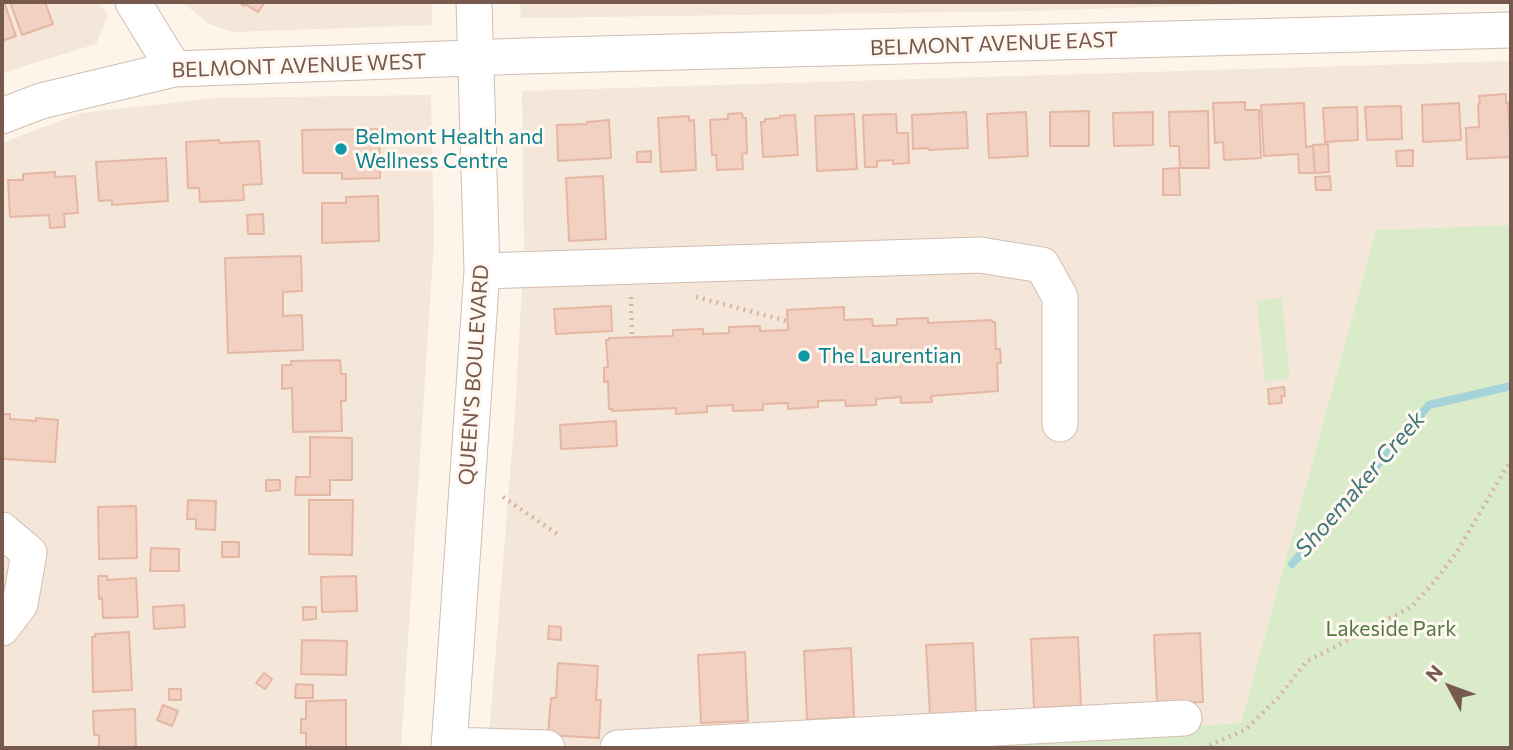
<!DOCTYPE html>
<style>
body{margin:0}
#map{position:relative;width:1513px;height:750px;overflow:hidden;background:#fdf4ea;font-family:Commissioner,sans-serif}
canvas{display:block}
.frame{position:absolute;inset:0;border:4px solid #78594d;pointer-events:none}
.north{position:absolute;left:1415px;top:652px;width:70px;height:70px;-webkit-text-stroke:5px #fff8f1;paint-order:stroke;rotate:311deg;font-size:19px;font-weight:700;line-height:28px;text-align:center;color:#78594d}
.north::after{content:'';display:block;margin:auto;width:24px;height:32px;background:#78594d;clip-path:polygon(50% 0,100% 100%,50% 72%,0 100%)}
</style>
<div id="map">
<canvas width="1513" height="750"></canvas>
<div class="frame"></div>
<div class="north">N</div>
</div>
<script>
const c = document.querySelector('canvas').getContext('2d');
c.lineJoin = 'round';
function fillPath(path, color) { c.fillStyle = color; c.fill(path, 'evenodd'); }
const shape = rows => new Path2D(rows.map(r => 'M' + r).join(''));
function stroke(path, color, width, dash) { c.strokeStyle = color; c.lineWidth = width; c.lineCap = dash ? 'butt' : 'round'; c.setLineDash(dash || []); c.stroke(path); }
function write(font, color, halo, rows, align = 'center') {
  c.font = font + ' Commissioner,sans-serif'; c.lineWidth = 6; c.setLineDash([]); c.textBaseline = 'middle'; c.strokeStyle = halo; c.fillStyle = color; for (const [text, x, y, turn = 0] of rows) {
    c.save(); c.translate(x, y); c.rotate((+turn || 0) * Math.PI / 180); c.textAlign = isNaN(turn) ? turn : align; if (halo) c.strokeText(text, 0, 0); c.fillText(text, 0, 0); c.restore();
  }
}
fillPath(shape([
 [2,2,98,2,108,16,96,44,2,73],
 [182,2,432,2,432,25,232,32,209,24],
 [520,2,1304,2,1029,11,521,18],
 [1511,61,1511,225,1376,230,1241,723,796,748,488,748,515,414,524,250,522,91],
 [431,95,434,240,401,748,2,748,2,143,81,113,215,98]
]), '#f4e6d8');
fillPath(shape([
 [1511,225,1511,748,796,748,1241,723,1376,230],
 [1282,298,1290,379,1265,381,1257,300]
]), '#d9ebc8');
stroke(shape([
 [1292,564,1429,405,1511,386]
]), '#a4d4d9', 8);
const building = shape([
 [4,2,16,36,2,41,2,3,4,2],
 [10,2,45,2,53,24,22,35,10,2],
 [238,2,265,2,258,12,245,4,244,6,238,2],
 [1506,94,1506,103,1508,103,1511,157,1467,159,1466,128,1479,127,1478,104,1480,104,1479,96,1506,94],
 [1245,102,1245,110,1259,110,1261,158,1224,160,1223,142,1215,143,1213,103,1245,102],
 [1304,103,1306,147,1313,146,1315,173,1299,173,1298,154,1264,156,1261,105,1304,103],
 [1459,103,1461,140,1423,142,1422,105,1459,103],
 [1401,106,1402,139,1367,140,1365,107,1401,106],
 [1357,107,1358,140,1325,142,1323,108,1357,107],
 [1089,111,1089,146,1050,146,1050,112,1089,111],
 [1208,111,1209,168,1180,168,1179,146,1170,146,1169,112,1208,111],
 [966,112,968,148,929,150,928,148,913,149,912,115,966,112],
 [1026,112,1028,156,989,158,987,114,1026,112],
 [1153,112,1153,145,1114,146,1113,113,1153,112],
 [742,113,743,118,746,118,747,153,742,154,743,169,717,170,716,155,712,155,710,120,728,119,728,114,742,113],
 [854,114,857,169,817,171,815,116,854,114],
 [896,114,897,133,908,133,909,163,893,164,893,160,877,161,877,167,865,167,863,115,896,114],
 [795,115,798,155,763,157,761,122,765,122,765,119,780,118,780,116,795,115],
 [689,116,689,121,694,120,696,170,661,172,658,118,689,116],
 [609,120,611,158,558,161,557,125,587,124,587,122,609,120],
 [379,129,380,178,342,179,342,173,303,173,302,130,379,129],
 [219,140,219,143,259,141,262,184,243,185,244,200,200,202,199,188,188,188,186,142,219,140],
 [1328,144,1329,172,1315,173,1313,145,1328,144],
 [1413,150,1413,166,1397,166,1396,151,1413,150],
 [651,151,651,162,637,162,637,152,651,151],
 [166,158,168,201,112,205,112,200,99,201,96,162,166,158],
 [1179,168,1180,195,1163,195,1163,169,1179,168],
 [55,172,55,177,75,176,78,213,64,214,65,227,50,228,49,215,10,217,8,180,23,180,23,174,55,172],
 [603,176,606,239,569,241,566,178,603,176],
 [1330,176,1331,190,1316,190,1315,177,1330,176],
 [378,196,379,241,322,243,322,203,346,203,346,197,378,196],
 [263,214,264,234,248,234,247,215,263,214],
 [301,256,302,291,283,292,283,316,302,315,303,350,228,353,225,258,301,256],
 [611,306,612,331,556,334,554,309,611,306],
 [844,307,844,320,872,319,873,326,897,325,897,319,928,318,928,323,992,320,992,322,995,322,996,349,1000,349,1001,363,997,363,998,391,931,396,932,402,901,403,901,397,876,399,876,405,846,406,845,400,818,401,818,407,788,409,788,403,763,404,763,410,733,411,733,405,707,406,707,412,676,414,676,408,612,411,612,409,609,409,608,381,604,382,604,368,608,367,606,340,609,340,609,338,673,336,673,330,703,329,703,334,729,333,729,327,760,326,760,331,788,330,787,310,844,307],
 [340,360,341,374,346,374,346,401,341,401,342,431,293,432,292,388,282,389,282,365,291,365,291,361,340,360],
 [1284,387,1285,396,1281,396,1282,403,1269,404,1268,389,1284,387],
 [2,414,10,414,10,419,36,421,36,418,58,420,55,462,3,459,2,414],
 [616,421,617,446,561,449,560,425,616,421],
 [310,437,352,438,352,480,330,480,330,495,295,495,296,477,310,477,310,437],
 [266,480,280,480,280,490,266,491,266,480],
 [188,500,216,501,215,530,196,529,196,519,187,519,188,500],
 [309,500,353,500,352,555,309,554,309,500],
 [136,506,137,558,99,559,98,507,136,506],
 [222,542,239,542,239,557,222,557,222,542],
 [151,548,179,549,179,571,150,571,151,548],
 [98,576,107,576,107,580,136,578,138,617,103,618,102,598,99,599,98,576],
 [356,576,357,611,322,612,321,577,356,576],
 [184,605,185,627,154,629,153,607,184,605],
 [303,607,316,607,316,619,303,620,303,607],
 [549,626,561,627,561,640,548,639,549,626],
 [129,632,132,690,93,692,92,637,95,637,95,634,129,632],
 [1200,633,1203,702,1157,704,1154,635,1200,633],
 [1078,637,1081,706,1034,708,1031,639,1078,637],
 [302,640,347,641,346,675,301,674,302,640],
 [973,643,976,712,930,714,926,645,973,643],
 [851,648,854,717,807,720,804,651,851,648],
 [745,652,748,721,701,723,698,655,745,652],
 [558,663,598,666,596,700,601,700,599,738,548,735,551,698,556,698,558,663],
 [264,673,272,679,265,689,256,683,264,673],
 [296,684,313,685,313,698,295,698,296,684],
 [169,689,181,689,181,700,169,700,169,689],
 [346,700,346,748,306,748,306,733,301,733,301,719,306,719,306,701,346,700],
 [163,705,178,711,172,726,157,720,163,705],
 [135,709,136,748,99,748,99,735,94,735,93,711,135,709]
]);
fillPath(building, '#f2d1c2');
stroke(building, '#e5b7a2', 2);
const minor = shape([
 [133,2,174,69],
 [2,116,41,101,174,69,524,56,1511,30],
 [482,271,980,255,1042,265,1060,297,1060,424],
 [2,530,29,553,20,604,2,628],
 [449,745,547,748],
 [449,748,482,271,474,2],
 [618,748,1184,718]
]);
stroke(minor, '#d2bdb2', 37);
stroke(shape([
 [631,297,632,337],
 [696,297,787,321],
 [503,497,557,534],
 [1203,748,1245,730,1278,698,1306,662,1411,607,1435,581,1457,552,1506,468,1511,462]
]), '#d8b4a4', 4.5, [2, 5]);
stroke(minor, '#fff', 35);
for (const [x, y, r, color] of [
 [341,149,7,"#0f9aa8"],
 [804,356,7,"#0f9aa8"]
]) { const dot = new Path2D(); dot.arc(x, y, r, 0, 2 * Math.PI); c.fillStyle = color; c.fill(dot); stroke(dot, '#fff8f1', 2.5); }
write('21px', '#78594d', '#fff8f1', [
 ["BELMONT AVENUE EAST",994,44,-2],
 ["BELMONT AVENUE WEST",299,66,-2],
 ["QUEEN'S BOULEVARD",474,375,-86]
]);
write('21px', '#0d838f', '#fff8f1', [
 ["Belmont Health and",355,137],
 ["Wellness Centre",355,161],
 ["The Laurentian",818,356]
], 'left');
write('21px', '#557841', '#fff8f1', [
 ["Lakeside Park",1391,629]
]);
write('italic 23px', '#40777c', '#fff8f1', [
 ["Shoemaker Creek",1360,484,-49]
]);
</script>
